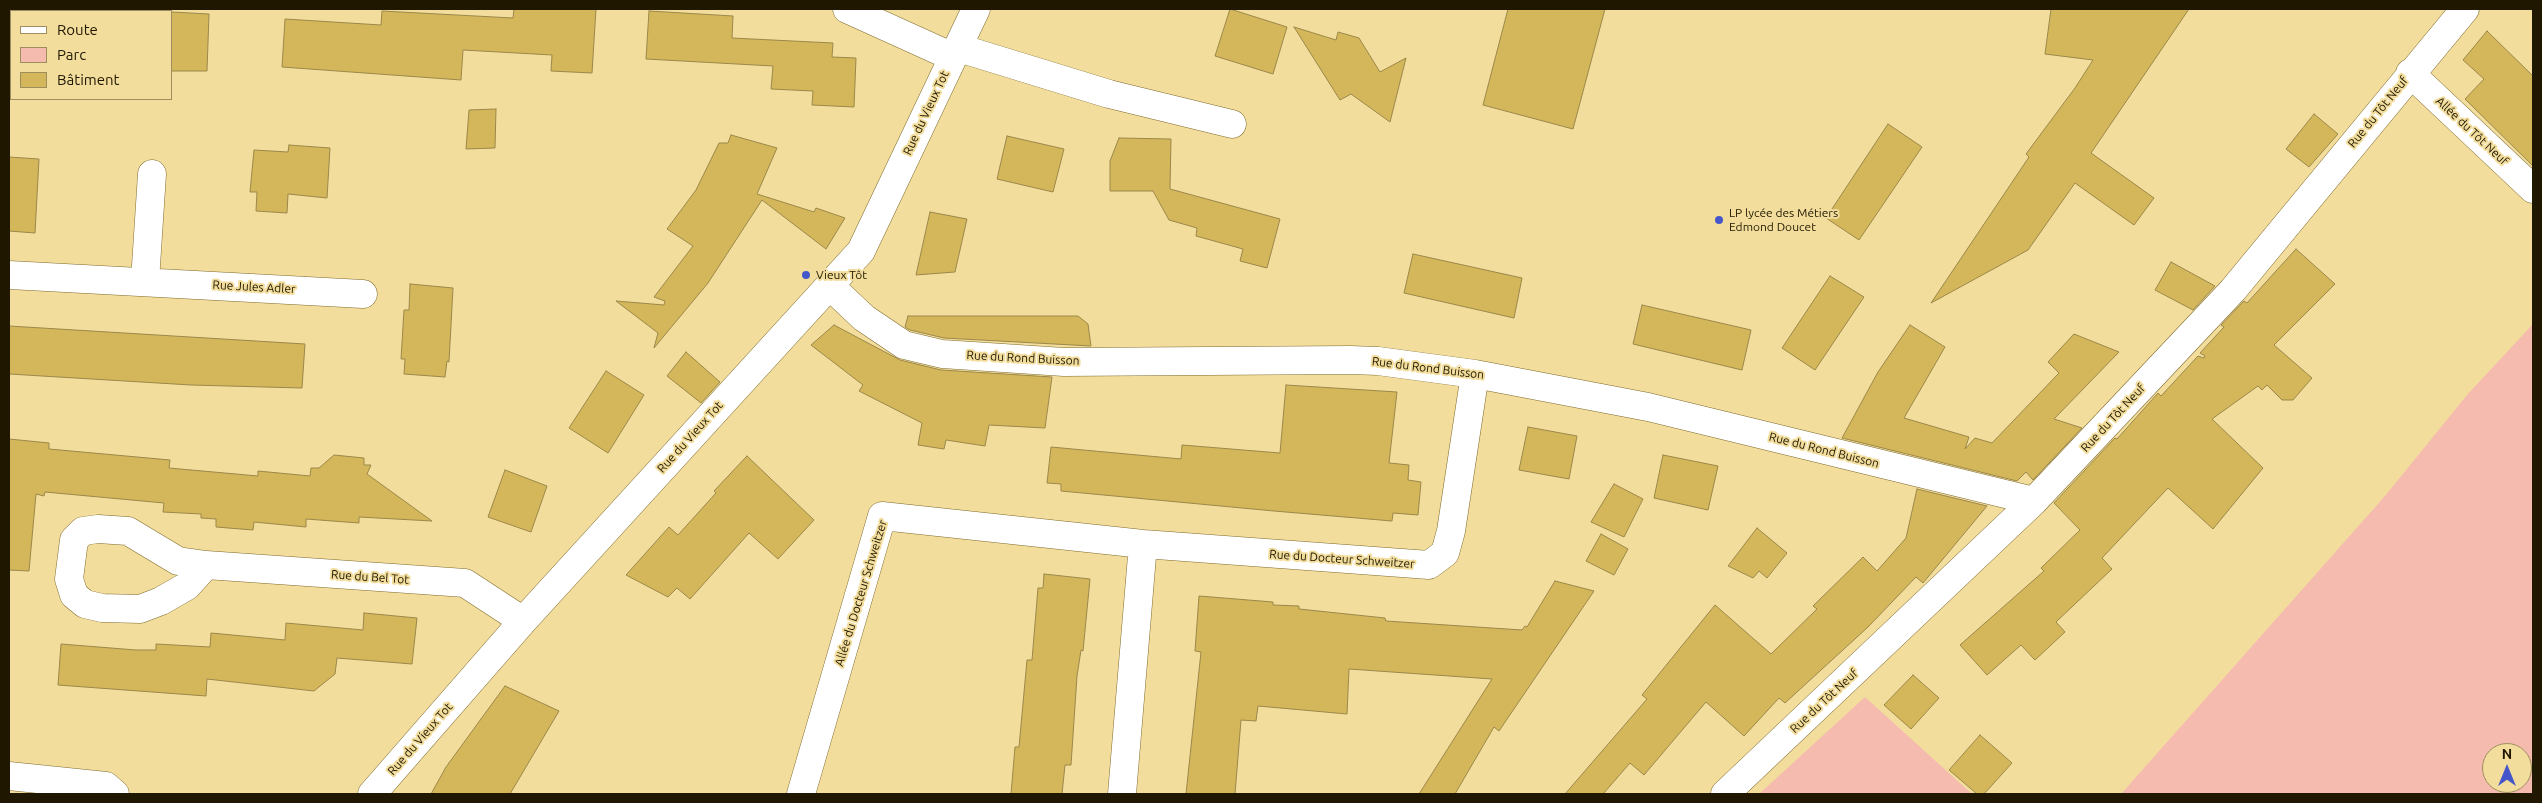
<!DOCTYPE html>
<meta charset="utf-8">
<style>
body{margin:0}
#map{position:relative;width:2542px;height:803px;overflow:hidden;background:#f2dd9d;font-family:Ubuntu,sans-serif}
canvas{display:block}
.frame{position:absolute;inset:0;border:10px solid #1f1700;pointer-events:none}
.legend{position:absolute;left:10px;top:10px;width:162px;height:90px;box-sizing:border-box;background:#f2dd9d;border:1px solid #9e8e5e;margin:0;padding:6px 9px;list-style:none;font-size:15px;color:#1f1700}
.legend li{display:flex;align-items:center;gap:10px;height:25px}
.legend b{width:25px;border:1px solid #9e8e5e}
.north{position:absolute;left:2482px;top:743px;width:50px;height:50px;box-sizing:border-box;background:#f2dd9d;border:1px solid #9e8e5e;border-radius:50%;rotate:0deg;font-size:14px;font-weight:700;line-height:20px;text-align:center;color:#1f1700}
.north::after{content:'';display:block;margin:auto;width:18px;height:22px;background:#4556ca;clip-path:polygon(50% 0,100% 100%,50% 72%,0 100%)}
</style>
<div id="map">
<canvas width="2542" height="803"></canvas>
<div class="frame"></div>
<ul class="legend">
<li><b style="height:6px;background:#fff"></b>Route</li>
<li><b style="height:14px;background:#f6bbaf"></b>Parc</li>
<li><b style="height:14px;background:#d4b75b"></b>Bâtiment</li>
</ul>
<div class="north">N</div>
</div>
<script>
const c = document.querySelector('canvas').getContext('2d');
c.lineJoin = 'round';
function fillPath(path, color) { c.fillStyle = color; c.fill(path, 'evenodd'); }
const shape = rows => new Path2D(rows.map(r => 'M' + r).join(''));
function stroke(path, color, width, dash) { c.strokeStyle = color; c.lineWidth = width; c.lineCap = dash ? 'butt' : 'round'; c.setLineDash(dash || []); c.stroke(path); }
function write(font, color, halo, rows, align = 'center') {
  c.font = font + ' Ubuntu,sans-serif'; c.lineWidth = 4; c.setLineDash([]); c.textBaseline = 'middle'; c.strokeStyle = halo; c.fillStyle = color; for (const [text, x, y, turn = 0] of rows) {
    c.save(); c.translate(x, y); c.rotate((+turn || 0) * Math.PI / 180); c.textAlign = isNaN(turn) ? turn : align; if (halo) c.strokeText(text, 0, 0); c.fillText(text, 0, 0); c.restore();
  }
}
fillPath(shape([
 [2533,324,2533,794,2121,794,2385,496,2467,395],
 [2492,753,2522,753,2522,783,2492,783],
 [1865,697,1972,794,1759,794]
]), '#f6bbaf');
const building = shape([
 [514,9,596,9,592,73,551,71,552,55,463,50,461,80,282,67,285,19,381,25,382,11,513,18,514,9],
 [1230,9,1287,27,1273,74,1215,56,1230,9],
 [1508,9,1605,9,1573,129,1483,105,1508,9],
 [2051,9,2189,9,2091,153,2154,198,2134,225,2075,183,2028,250,1931,303,2029,157,2026,154,2075,88,2093,60,2045,54,2051,9],
 [649,11,733,16,732,38,833,43,832,57,856,58,854,107,812,105,813,91,771,89,773,66,646,59,649,11],
 [171,12,209,14,207,71,171,71,171,12],
 [1294,27,1336,40,1338,32,1359,38,1380,72,1406,58,1390,122,1351,94,1340,100,1294,27],
 [2487,31,2533,76,2533,166,2465,99,2484,79,2463,60,2487,31],
 [496,109,495,148,466,149,469,110,496,109],
 [2314,114,2338,134,2309,167,2286,149,2314,114],
 [1888,124,1922,147,1859,240,1826,218,1888,124],
 [731,135,777,148,757,194,814,212,816,208,845,218,826,249,762,200,708,283,654,348,658,333,616,301,664,305,665,301,654,297,693,246,667,229,696,190,719,143,728,143,731,135],
 [1007,136,1064,149,1053,192,997,179,1007,136],
 [1119,138,1171,139,1170,189,1280,219,1267,268,1240,261,1243,249,1196,236,1197,228,1169,220,1153,191,1110,191,1110,161,1119,138],
 [289,145,330,148,327,198,288,194,287,213,256,211,257,192,250,192,254,150,288,152,289,145],
 [9,157,39,159,35,233,9,231,9,157],
 [930,212,967,219,955,272,916,275,930,212],
 [2296,249,2335,284,2274,345,2312,378,2293,400,2282,400,2267,385,2262,390,2258,386,2212,419,2263,468,2213,529,2168,488,2102,558,2112,569,2056,622,2065,632,2035,660,2021,645,1987,675,1960,645,2044,571,2041,568,2080,530,2054,503,2115,438,2117,439,2158,393,2161,396,2198,356,2204,358,2205,356,2200,353,2224,327,2221,325,2244,301,2247,303,2296,249],
 [1413,254,1522,278,1514,318,1404,293,1413,254],
 [2171,262,2215,286,2193,310,2155,290,2171,262],
 [1830,276,1864,297,1815,370,1782,348,1830,276],
 [410,284,453,288,449,362,447,361,445,377,404,374,405,359,401,359,404,310,409,310,410,284],
 [1642,305,1751,330,1742,370,1633,344,1642,305],
 [908,316,1078,316,1088,324,1091,346,944,338,910,330,905,327,908,316],
 [834,325,900,360,941,370,1052,377,1045,428,989,425,985,446,946,440,944,449,918,445,922,423,859,391,863,385,811,345,834,325],
 [1910,325,1945,347,1904,418,1969,437,1965,449,1975,438,1992,443,2059,373,2048,362,2074,334,2119,352,2054,419,2082,428,2033,480,2026,472,2017,481,1842,438,1878,372,1910,325],
 [9,326,305,344,302,388,191,385,9,374,9,326],
 [686,352,720,382,701,403,667,376,686,352],
 [606,371,644,395,608,453,569,428,606,371],
 [1286,385,1397,392,1389,463,1409,465,1408,480,1421,482,1418,515,1393,513,1392,521,1274,511,1061,491,1061,484,1047,483,1051,447,1181,459,1182,445,1280,453,1286,385],
 [1528,427,1577,436,1569,479,1519,470,1528,427],
 [9,439,49,443,49,449,170,460,169,468,258,476,258,471,310,476,311,468,319,468,334,455,364,458,364,465,371,465,367,474,432,521,359,517,359,523,306,519,306,527,254,522,253,530,216,527,216,519,201,518,201,514,163,512,164,503,45,492,44,496,36,494,29,571,9,570,9,439],
 [1663,455,1718,466,1708,510,1654,498,1663,455],
 [747,456,814,520,778,559,749,533,690,599,677,588,668,597,626,575,669,527,678,535,716,493,714,491,747,456],
 [505,470,547,486,531,532,488,517,505,470],
 [1614,484,1643,499,1624,537,1591,522,1614,484],
 [1917,489,1987,506,1923,583,1916,577,1868,627,1785,703,1779,698,1744,736,1706,702,1644,775,1630,763,1603,794,1565,794,1647,699,1642,695,1715,605,1771,654,1817,609,1813,606,1863,557,1877,571,1906,538,1917,489],
 [1757,528,1787,553,1767,578,1759,571,1753,578,1728,566,1757,528],
 [1601,534,1628,549,1614,575,1586,561,1601,534],
 [1044,574,1090,579,1083,651,1081,650,1077,676,1071,765,1065,765,1062,794,1011,794,1015,747,1019,747,1027,660,1032,660,1038,588,1043,588,1044,574],
 [1555,581,1594,591,1499,731,1494,727,1455,794,1419,794,1492,679,1349,669,1347,714,1258,706,1256,721,1241,720,1235,794,1186,794,1201,652,1195,651,1199,596,1273,602,1273,605,1299,606,1299,609,1385,618,1386,621,1522,630,1525,626,1527,627,1555,581],
 [364,613,417,618,412,664,337,658,335,674,314,691,207,679,206,696,58,685,61,644,136,650,156,650,156,644,210,647,211,633,285,640,286,623,363,630,364,613],
 [1913,675,1939,698,1911,729,1884,705,1913,675],
 [505,686,559,711,510,794,431,794,446,767,505,686],
 [1980,735,2012,763,1984,794,1977,794,1949,770,1980,735]
]);
fillPath(building, '#d4b75b');
stroke(building, '#9b8749', 1);
const minor = shape([
 [847,9,953,57],
 [959,48,1109,94,1232,124],
 [2410,73,2533,189],
 [9,275,363,294],
 [145,281,152,174],
 [829,285,864,318,904,345,942,354,1064,362,1350,360,1378,361,1475,374,1648,407,2034,501],
 [206,565,178,561,128,531,98,529,83,531,74,540,69,579,74,595,85,604,102,608,140,609,161,601,187,586,206,565,465,583,523,621],
 [9,776,106,786,115,794],
 [372,794,523,621,861,251,976,9],
 [801,794,882,516,1143,544,1429,565,1445,553,1451,531,1475,374],
 [1122,794,1143,544],
 [1725,794,2034,501,2233,290,2465,9]
]);
stroke(minor, '#7f6b2d', 29);
stroke(minor, '#fff', 28);
for (const [x, y, r, color] of [
 [1719,220,5,"#4556ca"],
 [806,275,5,"#4556ca"]
]) { const dot = new Path2D(); dot.arc(x, y, r, 0, 2 * Math.PI); c.fillStyle = color; c.fill(dot); stroke(dot, '#f2dd9d', 2); }
write('12px', '#1f1700', '#f2dd9d', [
 ["Rue du Tôt Neuf",2378,112,-51],
 ["Rue du Vieux Tot",926,113,-65],
 ["Allée du Tôt Neuf",2472,131,43],
 ["Rue Jules Adler",254,287,3],
 ["Rue du Rond Buisson",1023,358,3],
 ["Rue du Rond Buisson",1428,368,7],
 ["Rue du Tôt Neuf",2113,418,-47],
 ["Rue du Vieux Tot",690,437,-48],
 ["Rue du Rond Buisson",1824,450,14],
 ["Rue du Docteur Schweitzer",1342,559,4],
 ["Rue du Bel Tot",370,577,4],
 ["Allée du Docteur Schweitzer",861,593,-73],
 ["Rue du Tôt Neuf",1824,701,-43],
 ["Rue du Vieux Tot",420,739,-49]
]);
write('12px', '#1f1700', '#f2dd9d', [
 ["LP lycée des Métiers",1729,213],
 ["Edmond Doucet",1729,227],
 ["Vieux Tôt",816,275]
], 'left');
</script>
